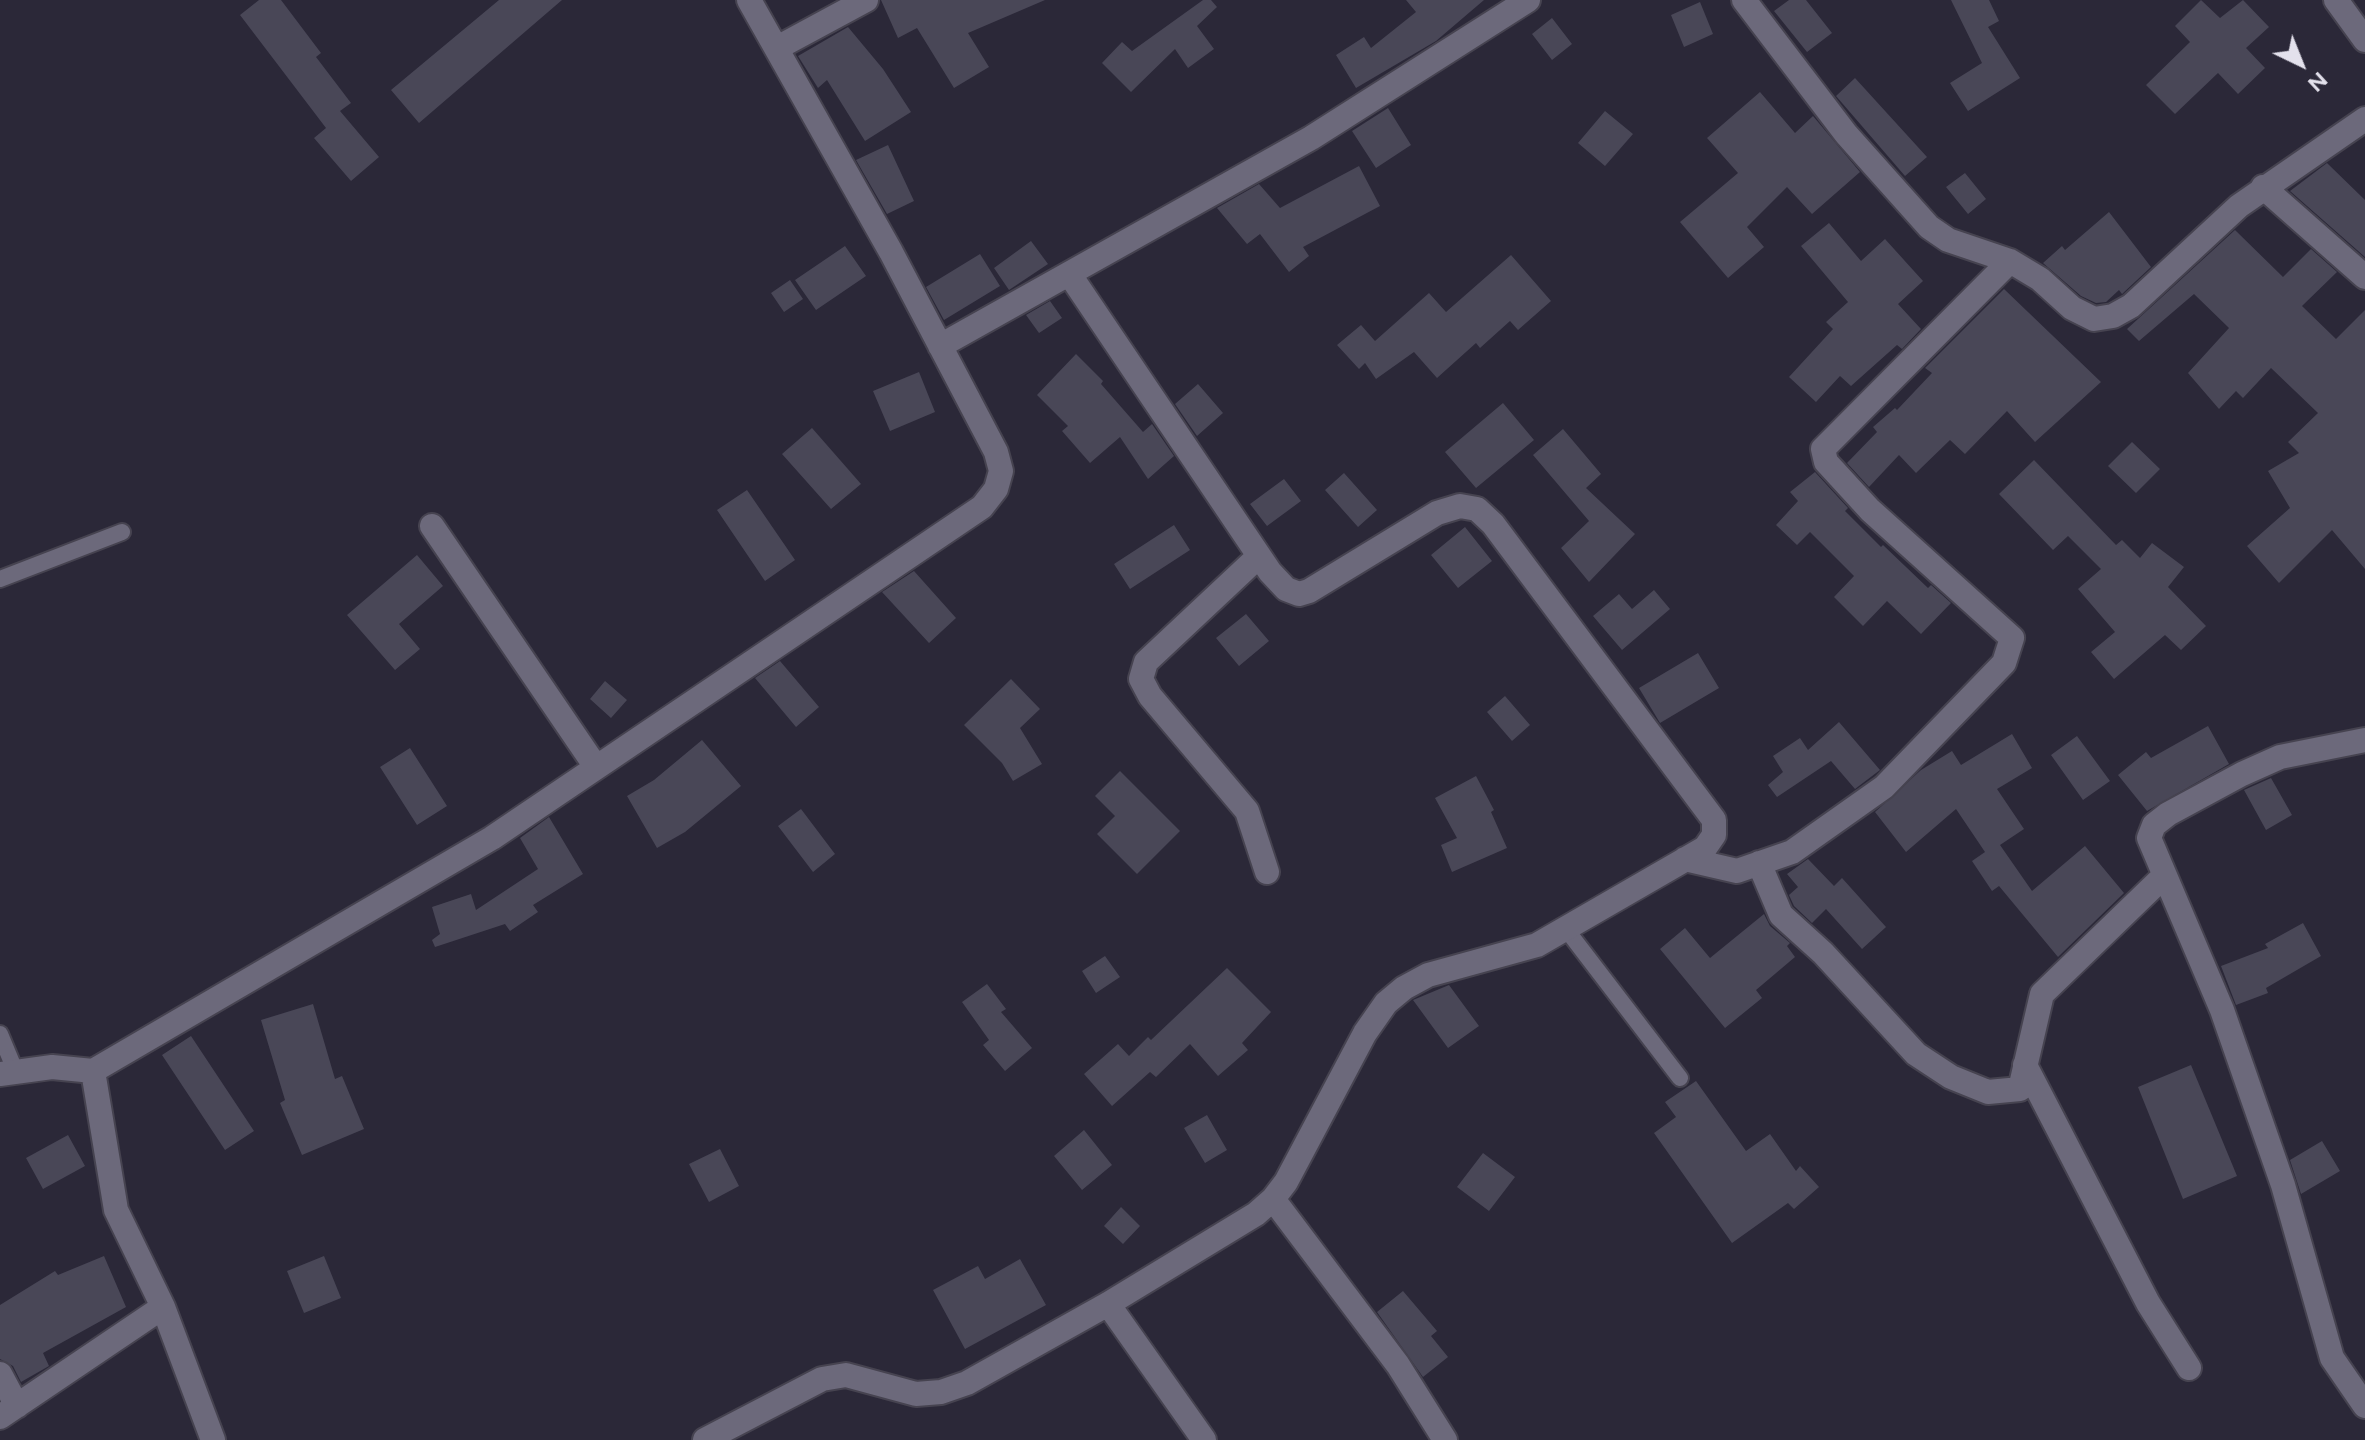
<!DOCTYPE html>
<style>
body{margin:0}
#map{position:relative;width:2365px;height:1440px;overflow:hidden;background:#2b2838;font-family:Figtree,sans-serif}
canvas{display:block}
.north{position:absolute;left:2261px;top:24px;width:80px;height:80px;-webkit-text-stroke:6px #2b2838;paint-order:stroke;rotate:137deg;font-size:22px;font-weight:700;line-height:32px;text-align:center;color:#e3e1ec}
.north::after{content:'';display:block;margin:auto;width:28px;height:36px;background:#e3e1ec;clip-path:polygon(50% 0,100% 100%,50% 72%,0 100%)}
</style>
<div id="map">
<canvas width="2365" height="1440"></canvas>
<div class="north">N</div>
</div>
<script>
const c = document.querySelector('canvas').getContext('2d');
c.lineJoin = 'round';
function fillPath(path, color) { c.fillStyle = color; c.fill(path, 'evenodd'); }
const shape = rows => new Path2D(rows.map(r => 'M' + r).join(''));
function stroke(path, color, width, dash) { c.strokeStyle = color; c.lineWidth = width; c.lineCap = dash ? 'butt' : 'round'; c.setLineDash(dash || []); c.stroke(path); }
fillPath(shape([
 [259,0,281,0,321,53,316,57,351,103,340,111,379,157,351,181,314,138,326,128,240,15],
 [499,0,562,0,419,123,391,90],
 [881,0,1045,0,968,33,989,67,954,88,917,28,898,38],
 [1203,0,1211,0,1217,7,1197,26,1214,49,1188,68,1175,49,1131,92,1102,63,1122,42,1132,51],
 [1406,0,1484,0,1436,41,1356,88,1336,55,1364,37,1371,48,1416,12],
 [1789,0,1806,0,1832,33,1807,52,1774,11],
 [1951,0,1989,0,1999,21,1988,27,2020,78,1968,111,1950,83,1982,63],
 [2201,0,2220,18,2243,0,2269,27,2246,48,2265,68,2238,94,2218,73,2175,114,2146,85,2190,42,2175,26],
 [1700,2,1713,34,1684,47,1671,15],
 [1552,18,1572,44,1552,60,1532,34],
 [848,27,883,69,911,112,865,141,827,80,818,88,798,56],
 [1855,78,1927,157,1905,176,1836,96],
 [1760,92,1795,133,1813,116,1860,172,1812,214,1787,187,1747,227,1764,247,1728,278,1680,222,1738,173,1707,138],
 [1388,108,1411,145,1376,168,1352,131],
 [1605,111,1633,134,1605,166,1578,143],
 [888,145,914,201,887,214,856,160],
 [2327,163,2365,200,2365,257,2290,191],
 [1359,166,1380,206,1303,247,1309,256,1289,272,1260,234,1247,244,1217,208,1259,184,1280,208],
 [1965,173,1986,199,1968,214,1946,187],
 [2109,212,2151,267,2122,294,2119,290,2106,302,2096,303,2081,296,2043,263,2062,246,2065,250],
 [1829,223,1861,261,1885,239,1923,281,1898,304,1921,329,1902,349,1897,345,1851,386,1840,376,1816,402,1789,377,1833,329,1826,322,1848,302,1801,246],
 [2235,230,2283,277,2311,249,2337,272,2302,306,2336,339,2365,310,2365,569,2332,530,2279,583,2247,546,2290,508,2268,471,2299,453,2288,442,2318,413,2271,368,2243,398,2236,391,2219,409,2188,373,2229,328,2194,294,2139,341,2127,329],
 [1031,241,1048,264,1009,290,994,268],
 [845,246,866,276,816,310,795,280],
 [980,254,1000,286,944,320,926,287],
 [1511,255,1551,301,1518,330,1510,321,1480,348,1476,343,1437,378,1414,352,1376,379,1365,363,1359,369,1337,345,1361,325,1375,341,1429,293,1446,312],
 [790,280,803,299,784,312,771,293],
 [2004,289,2101,382,2035,442,2007,411,1965,454,1950,440,1916,473,1899,455,1869,487,1847,463,1877,432,1873,427,1895,408,1897,410,1932,373,1925,368],
 [1050,301,1062,318,1039,333,1026,315],
 [1076,354,1103,381,1101,384,1143,432,1152,424,1174,456,1148,479,1120,437,1090,463,1062,431,1068,426,1037,395],
 [919,372,935,412,890,431,873,391],
 [1198,384,1223,413,1197,436,1175,404],
 [1503,403,1534,440,1476,488,1445,452],
 [812,428,861,484,831,509,782,454],
 [1563,429,1601,474,1586,488,1635,534,1589,582,1561,548,1589,521,1533,455],
 [2132,442,2160,469,2136,493,2108,466],
 [2034,460,2116,545,2122,540,2140,558,2152,543,2184,567,2168,587,2206,626,2181,650,2165,635,2114,679,2091,652,2115,632,2078,589,2101,569,2068,536,2053,550,1999,494],
 [1815,472,1848,508,1845,511,1881,547,1883,545,1928,588,1931,585,1951,603,1921,634,1887,601,1863,626,1834,597,1854,576,1810,532,1797,545,1776,525,1798,501,1790,492],
 [1344,473,1377,510,1358,527,1325,490],
 [1284,479,1301,501,1267,526,1250,504],
 [747,490,795,560,765,581,717,510],
 [1174,525,1190,550,1130,589,1114,564],
 [1465,527,1492,561,1458,588,1431,555],
 [417,555,443,586,399,624,420,649,395,670,347,615],
 [914,571,956,618,929,643,882,592],
 [1654,590,1670,609,1622,650,1593,616,1619,594,1632,609],
 [1246,614,1269,641,1239,666,1216,638],
 [1698,653,1719,688,1660,723,1639,688],
 [780,661,819,707,796,727,755,678],
 [1011,679,1040,709,1020,728,1042,764,1013,781,1002,763,964,725],
 [605,681,627,700,611,718,590,699],
 [1505,696,1530,725,1512,741,1487,712],
 [1839,722,1880,770,1855,789,1831,761,1777,797,1768,785,1783,772,1773,756,1800,738,1808,750],
 [2208,726,2229,764,2147,811,2118,775,2146,752,2151,758],
 [2012,734,2032,768,1997,789,2024,829,2000,845,2032,891,2085,846,2124,893,2058,957,1999,886,1992,891,1972,861,1985,852,1956,809,1906,852,1875,812,1921,770,1952,751,1961,765],
 [2077,736,2110,781,2083,800,2051,755],
 [702,740,741,786,685,832,657,848,627,796,654,780],
 [410,748,447,806,417,825,380,767],
 [1120,771,1180,831,1137,874,1097,834,1115,816,1095,796],
 [1476,776,1494,810,1491,812,1507,848,1452,872,1441,845,1457,838,1435,798],
 [2271,778,2292,815,2266,830,2244,790],
 [801,809,835,854,813,872,778,826],
 [549,817,583,874,533,905,538,912,510,931,505,924,435,947,432,940,440,934,432,907,471,894,476,910,538,869,520,838],
 [1808,859,1834,886,1842,878,1886,927,1862,949,1826,909,1812,923,1794,906,1789,895,1798,887,1787,874],
 [1764,914,1770,926,1790,943,1787,946,1795,957,1756,990,1762,998,1725,1028,1660,949,1685,928,1710,958],
 [2303,923,2321,956,2266,988,2268,993,2236,1005,2221,966,2268,948,2265,944],
 [1105,956,1120,977,1096,993,1082,971],
 [1227,968,1271,1012,1242,1043,1248,1050,1218,1076,1190,1044,1156,1077,1150,1072,1112,1106,1084,1074,1118,1044,1129,1056,1148,1037,1151,1040],
 [987,984,1006,1009,1001,1012,1032,1048,1005,1071,983,1045,989,1040,962,1002],
 [1449,985,1479,1026,1448,1048,1413,1000],
 [313,1004,335,1079,342,1076,364,1129,302,1155,280,1103,285,1100,261,1020],
 [191,1036,254,1131,225,1150,162,1055],
 [2191,1065,2237,1176,2183,1199,2138,1087],
 [1696,1081,1746,1151,1770,1134,1796,1171,1800,1166,1819,1187,1794,1209,1788,1203,1732,1243,1654,1133,1676,1117,1665,1102],
 [1207,1115,1227,1150,1205,1163,1184,1128],
 [1084,1130,1112,1165,1082,1190,1054,1156],
 [68,1135,85,1166,43,1189,26,1158],
 [2322,1141,2340,1171,2301,1194,2290,1160],
 [720,1149,739,1186,709,1202,689,1164],
 [1483,1153,1515,1177,1489,1211,1457,1187],
 [1121,1207,1140,1226,1123,1244,1104,1226],
 [104,1256,126,1307,43,1353,49,1366,21,1382,13,1366,0,1359,0,1305,55,1271,58,1275],
 [324,1256,341,1298,304,1313,287,1271],
 [1020,1259,1046,1305,965,1349,933,1290,978,1266,985,1279],
 [1403,1291,1437,1331,1431,1336,1448,1357,1423,1377,1377,1312]
]), '#494757');
const lane = shape([
 [0,579,122,532],
 [1566,929,1680,1078],
 [0,1034,15,1070]
]);
const street = shape([
 [1744,0,1846,134,1929,227,1948,240,2010,261,2040,279,2072,308,2094,319,2113,316,2131,306,2239,206,2365,119],
 [2336,0,2365,40],
 [777,48,866,0],
 [2263,187,2365,277],
 [940,346,1311,138,1528,0],
 [432,526,596,767],
 [1259,556,1146,662,1141,679,1150,696,1247,811,1267,872],
 [2365,740,2280,757,2242,774,2168,814,2154,825,2149,838,2222,1010,2283,1185,2332,1358,2365,1406],
 [1685,859,1737,871,1792,852,1884,787,2004,663,2012,638,1870,510,1826,462,1823,449,2010,261],
 [1759,863,1781,915,1823,953,1916,1054,1951,1077,1988,1092,2020,1089,2042,994,2164,876],
 [2025,1065,2148,1303,2189,1368],
 [93,1071,116,1210,163,1307,213,1440],
 [0,1074,52,1067,93,1071,492,838,982,507,996,489,1001,471,996,452,891,252,749,0],
 [1273,1199,1398,1365,1445,1440],
 [1108,1304,1204,1440],
 [0,1374,17,1406],
 [0,1417,163,1307],
 [705,1440,822,1379,846,1375,916,1394,941,1392,967,1383,1108,1304,1256,1214,1273,1199,1286,1182,1365,1033,1386,1003,1404,988,1428,975,1537,945,1705,848,1714,835,1714,820,1493,524,1477,509,1460,506,1437,513,1309,591,1299,594,1286,589,1270,572,1070,275]
]);
stroke(lane, '#464350', 20);
stroke(street, '#464350', 28);
stroke(lane, '#6c697b', 16);
stroke(street, '#6c697b', 24);
</script>
